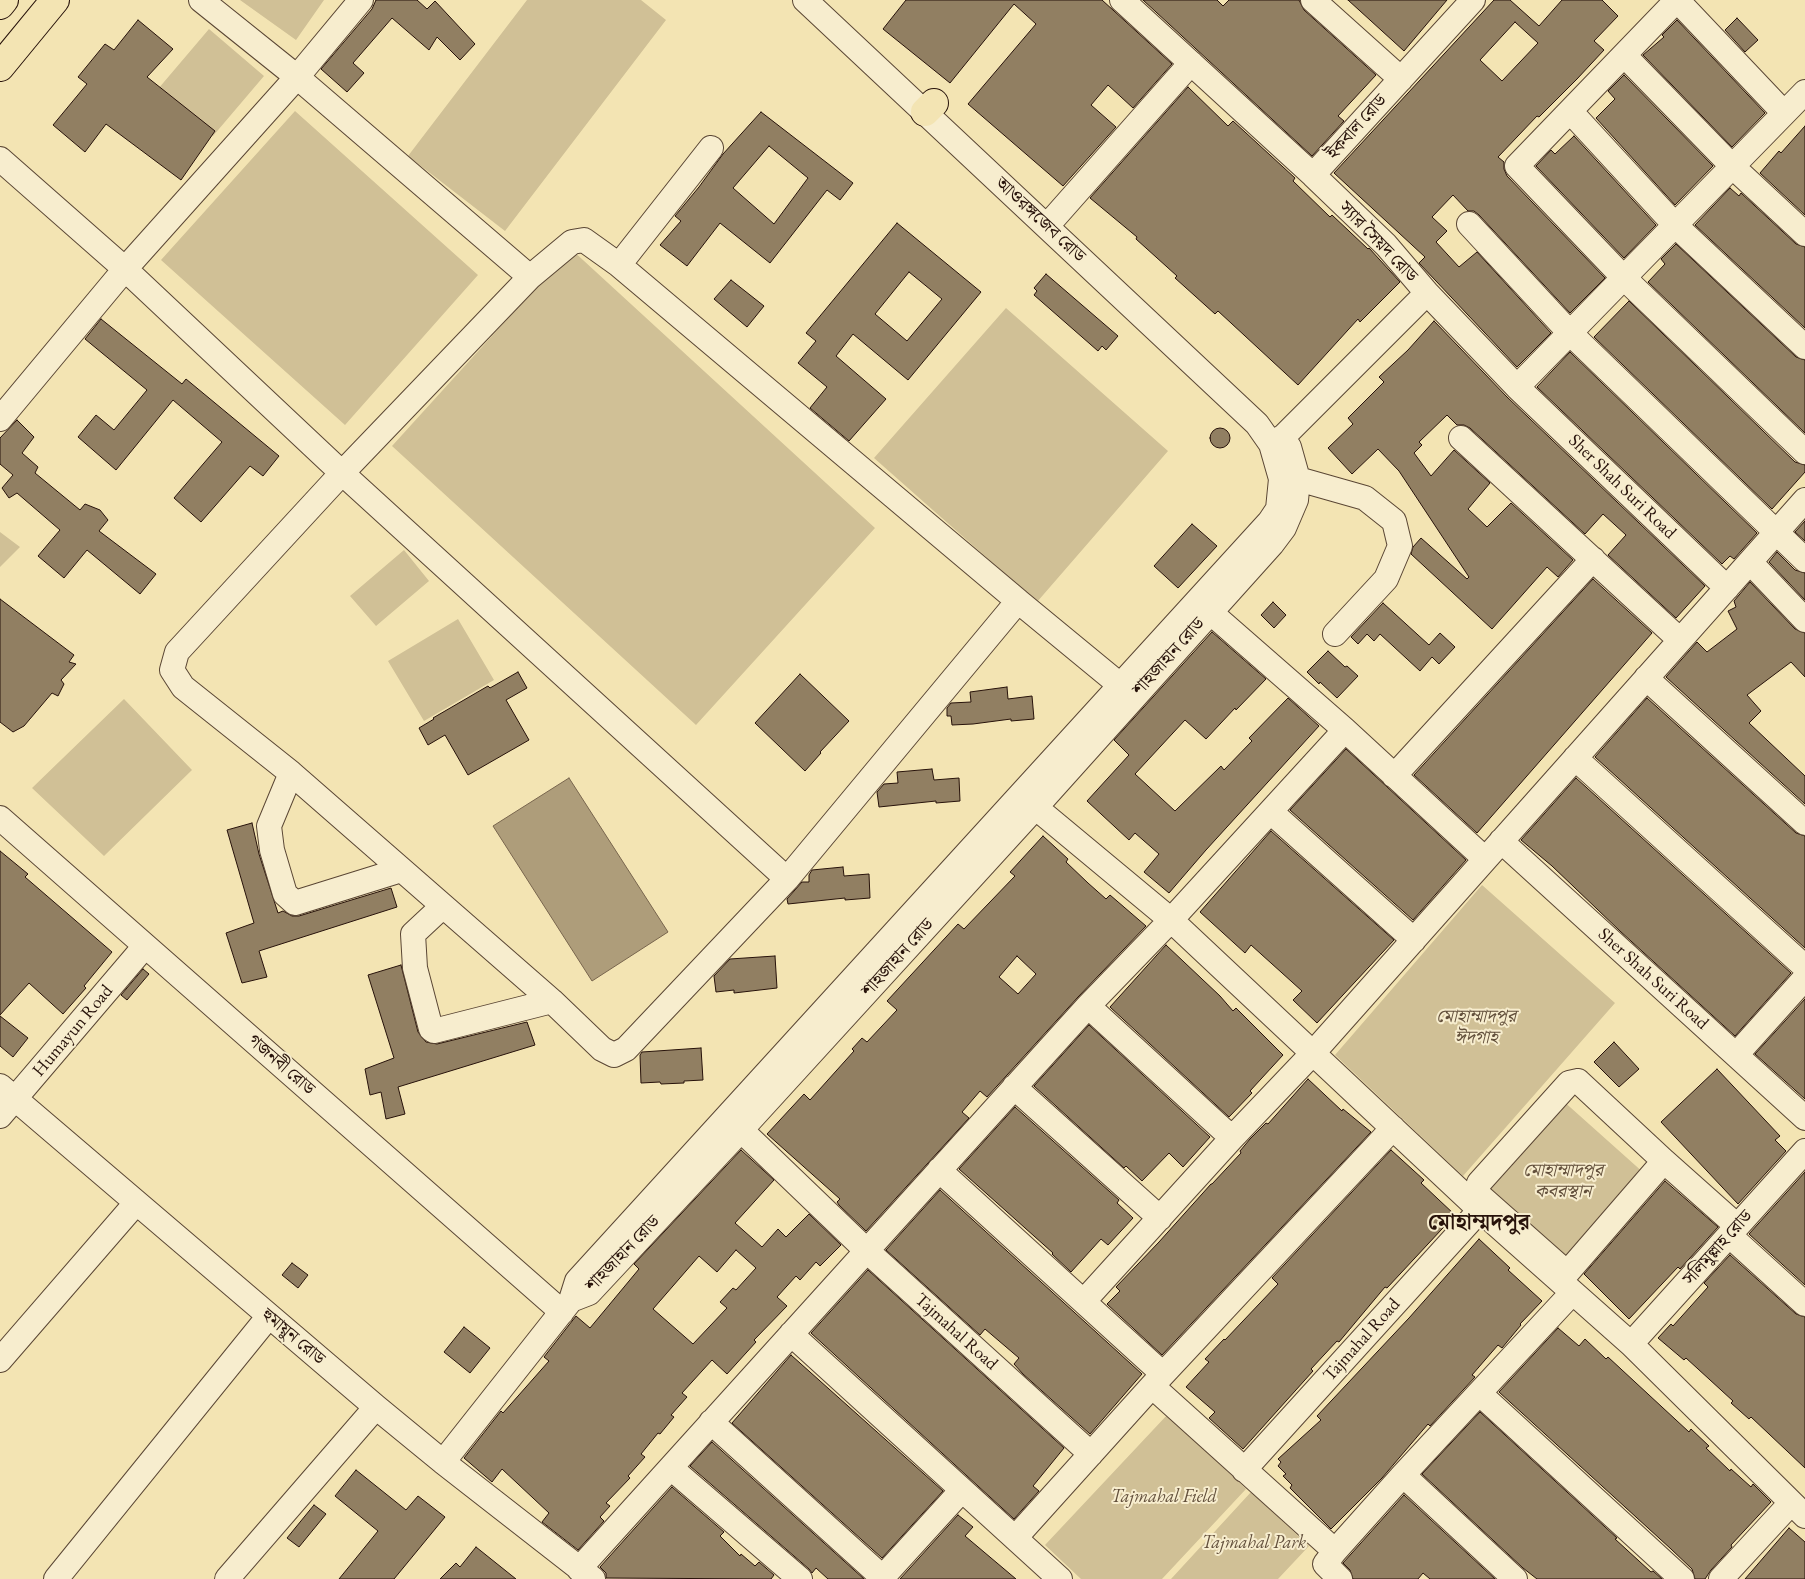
<!DOCTYPE html>
<meta charset="utf-8">
<style>
body{margin:0}
canvas{display:block;background:#f3e4b3}
</style>
<canvas width="1805" height="1579"></canvas>
<script>
const c = document.querySelector('canvas').getContext('2d');
c.lineJoin = 'round';
function fillPath(path, color) { c.fillStyle = color; c.fill(path, 'evenodd'); }
const shape = rows => new Path2D(rows.map(r => 'M' + r).join(''));
function stroke(path, color, width, dash) { c.strokeStyle = color; c.lineWidth = width; c.lineCap = dash ? 'butt' : 'round'; c.setLineDash(dash || []); c.stroke(path); }
function write(font, color, halo, rows, align = 'center') {
  c.font = font + ' "EB Garamond","Noto Serif Bengali",serif'; c.lineWidth = 4; c.setLineDash([]); c.textBaseline = 'middle'; c.strokeStyle = halo; c.fillStyle = color; for (const [text, x, y, turn = 0] of rows) {
    c.save(); c.translate(x, y); c.rotate((+turn || 0) * Math.PI / 180); c.textAlign = isNaN(turn) ? turn : align; if (halo) c.strokeText(text, 0, 0); c.fillText(text, 0, 0); c.restore();
  }
}
fillPath(shape([
 [240,0,324,0,296,40],
 [527,0,641,0,666,20,505,231,408,156],
 [209,29,264,76,213,136,158,89],
 [295,111,478,275,345,425,161,260],
 [571,249,875,528,696,725,392,446],
 [1006,308,1168,451,1037,602,874,458],
 [0,532,20,547,0,567],
 [404,550,429,581,376,626,350,596],
 [458,619,494,680,424,721,388,661],
 [124,699,192,770,104,856,32,788],
 [1482,885,1615,1003,1463,1176,1335,1055],
 [1561,1099,1645,1174,1565,1264,1481,1188],
 [1168,1414,1246,1489,1162,1579,1081,1579,1045,1545],
 [1251,1492,1309,1546,1278,1579,1171,1579]
]), '#d0c096');
const water = shape([
 [569,778,668,932,592,981,493,826,569,778]
]);
fillPath(water, '#ae9d7a');
stroke(water, '#78654d', 1);
const building = shape([
 [376,0,417,0,427,9,435,1,475,44,460,60,437,37,429,50,392,18,353,63,364,73,347,92,321,69,372,9,376,0],
 [906,0,1102,0,1172,64,1133,108,1108,85,1091,105,1116,127,1063,186,968,104,1036,24,1014,4,950,83,883,29,906,0],
 [1143,0,1217,0,1223,6,1229,0,1299,0,1304,10,1376,75,1338,116,1344,121,1312,156,1143,0],
 [1348,0,1447,0,1404,51,1348,0],
 [1494,0,1510,0,1539,26,1562,0,1602,0,1618,16,1594,41,1604,50,1577,79,1539,117,1537,116,1498,157,1504,162,1504,169,1507,176,1605,278,1570,313,1479,215,1474,211,1468,211,1453,195,1432,217,1447,231,1436,242,1459,267,1477,252,1551,333,1517,367,1419,263,1425,257,1334,173,1494,0],
 [1515,22,1538,43,1502,81,1480,60,1515,22],
 [1737,18,1758,40,1745,52,1725,30,1737,18],
 [138,20,173,49,147,77,215,131,181,180,106,124,85,152,53,125,87,84,78,77,105,44,114,50,138,20],
 [1677,20,1765,113,1732,147,1643,55,1664,37,1662,35,1677,20],
 [1624,75,1713,166,1675,205,1596,118,1615,99,1608,91,1624,75],
 [1188,87,1228,126,1233,121,1295,178,1293,181,1330,217,1332,215,1368,249,1369,248,1400,282,1360,322,1358,319,1298,385,1218,311,1215,314,1175,278,1177,276,1136,239,1137,237,1090,198,1188,87],
 [761,112,853,183,840,200,827,190,770,263,720,223,687,266,660,245,681,221,675,216,699,187,723,154,761,112],
 [769,146,808,178,774,224,733,188,769,146],
 [1805,126,1805,215,1760,173,1779,151,1781,153,1805,126],
 [1574,136,1656,225,1624,258,1536,166,1551,150,1555,154,1574,136],
 [1730,188,1739,196,1741,193,1796,244,1805,247,1805,328,1695,225,1730,188],
 [897,223,981,292,908,380,853,334,836,356,886,399,849,441,810,408,827,387,798,363,816,341,806,333,897,223],
 [909,272,942,299,907,341,875,314,909,272],
 [1676,244,1796,357,1805,360,1805,433,1648,282,1665,264,1661,259,1676,244],
 [1046,274,1118,336,1106,350,1102,346,1098,351,1034,295,1037,291,1034,288,1046,274],
 [731,280,764,306,747,327,714,299,731,280],
 [1629,301,1795,462,1805,465,1805,472,1772,509,1594,337,1629,301],
 [101,319,182,384,186,379,279,456,263,476,250,466,201,522,174,498,222,442,173,400,116,470,78,437,96,415,114,430,147,390,85,339,101,319],
 [1434,321,1507,397,1705,586,1676,618,1608,555,1626,535,1603,514,1585,534,1470,428,1464,425,1457,425,1447,415,1419,442,1422,445,1414,453,1431,476,1454,450,1490,483,1468,509,1487,527,1511,503,1573,560,1558,577,1547,567,1492,629,1411,554,1413,547,1421,538,1467,579,1469,577,1399,471,1378,449,1352,474,1328,448,1353,424,1348,418,1384,382,1379,377,1408,350,1434,321],
 [1570,352,1757,533,1734,559,1730,556,1722,564,1537,387,1570,352],
 [17,420,34,437,22,453,38,467,35,473,80,510,85,504,100,510,108,520,99,531,156,574,140,594,87,550,64,578,38,556,60,530,17,493,9,498,2,488,13,475,0,464,0,438,17,420],
 '1210 438a10 10 0 1 1 20 0a10 10 0 1 1-20 0Z',
 [1805,521,1805,541,1795,532,1805,521],
 [1192,524,1217,546,1178,588,1154,566,1192,524],
 [1777,552,1795,570,1805,573,1805,600,1769,562,1777,552],
 [1593,579,1652,633,1477,833,1414,775,1593,579],
 [1750,582,1795,629,1805,633,1805,677,1791,662,1747,695,1761,711,1749,723,1805,776,1805,804,1666,677,1697,642,1707,652,1737,629,1728,611,1736,607,1734,601,1750,582],
 [0,599,74,655,69,662,76,664,61,680,64,684,58,696,52,693,24,726,13,732,0,722,0,599],
 [1273,602,1286,615,1274,628,1261,615,1273,602],
 [1383,603,1429,645,1440,633,1455,647,1439,664,1432,657,1420,671,1380,634,1374,641,1367,634,1358,644,1351,637,1383,603],
 [1212,632,1266,679,1236,710,1235,708,1206,739,1185,720,1135,774,1175,811,1221,766,1224,770,1252,741,1249,738,1288,698,1319,726,1206,850,1169,893,1144,872,1159,854,1135,833,1129,840,1087,801,1129,755,1114,740,1212,632],
 [1328,651,1345,667,1347,666,1358,676,1337,698,1320,682,1319,684,1307,672,1328,651],
 [518,672,527,688,506,700,529,740,468,775,445,735,428,745,419,728,434,719,433,718,488,686,490,688,518,672],
 [800,674,849,721,820,752,821,753,805,771,755,723,800,674],
 [1007,687,1008,699,1032,696,1034,719,1011,721,1011,719,973,724,952,725,951,716,947,716,947,708,951,703,971,702,970,692,1007,687],
 [1647,698,1796,833,1805,836,1805,948,1595,757,1647,698],
 [1346,749,1466,860,1413,920,1290,810,1346,749],
 [932,769,934,780,959,778,960,801,936,803,936,801,879,807,877,792,884,784,898,783,897,772,932,769],
 [1576,778,1791,973,1735,1036,1620,931,1552,866,1521,840,1576,778],
 [252,823,259,854,278,913,283,911,292,916,299,916,391,888,397,907,259,951,267,977,242,983,226,933,254,923,227,830,252,823],
 [1271,831,1394,940,1317,1023,1293,1000,1302,991,1251,945,1245,953,1200,912,1271,831],
 [1043,836,1068,859,1066,862,1088,883,1106,899,1110,895,1146,926,1078,997,987,1097,980,1091,962,1112,969,1118,866,1231,839,1205,837,1202,840,1199,767,1134,804,1094,810,1100,854,1051,852,1049,862,1038,867,1042,897,1010,887,1001,958,924,964,929,1015,876,1010,872,1043,836],
 [1017,956,1036,974,1018,994,999,977,1017,956],
 [0,851,28,874,25,877,112,952,84,986,86,988,63,1014,29,983,0,1015,0,851],
 [843,867,844,876,869,874,870,898,845,900,845,898,788,904,787,899,802,882,809,882,809,875,812,870,843,867],
 [1166,945,1220,996,1233,1011,1236,1008,1283,1055,1250,1091,1252,1093,1229,1117,1110,1007,1166,945],
 [775,956,777,988,734,993,734,990,716,992,714,976,730,959,775,956],
 [401,965,418,1032,426,1042,437,1044,527,1022,535,1045,398,1087,405,1114,386,1119,381,1092,370,1095,365,1069,394,1058,368,975,401,965],
 [143,969,149,974,127,1000,121,995,143,969],
 [1805,999,1805,1099,1755,1054,1805,999],
 [0,1016,28,1038,13,1057,0,1046,0,1016],
 [1089,1025,1210,1137,1183,1167,1169,1153,1142,1181,1126,1166,1124,1168,1034,1086,1089,1025],
 [1614,1042,1639,1069,1619,1087,1594,1062,1614,1042],
 [701,1048,703,1080,684,1081,684,1083,661,1084,660,1082,641,1083,640,1055,642,1052,701,1048],
 [1717,1069,1780,1136,1775,1140,1786,1151,1738,1204,1661,1122,1717,1069],
 [1308,1079,1342,1111,1343,1109,1371,1132,1162,1355,1107,1304,1120,1291,1116,1287,1159,1242,1211,1184,1212,1184,1241,1153,1240,1151,1250,1139,1266,1123,1268,1124,1308,1079],
 [1015,1107,1119,1200,1117,1203,1133,1218,1108,1245,1101,1239,1071,1272,1052,1254,1053,1253,959,1169,1015,1107],
 [741,1150,774,1180,735,1223,762,1247,778,1229,786,1237,809,1214,841,1245,820,1266,816,1262,800,1280,796,1276,777,1297,787,1306,754,1340,756,1342,727,1374,712,1360,682,1393,687,1397,671,1415,674,1417,660,1434,658,1433,641,1454,645,1457,628,1476,630,1478,606,1503,610,1506,600,1517,604,1521,578,1550,542,1522,549,1513,502,1469,492,1482,464,1458,501,1411,503,1413,549,1361,544,1357,576,1316,590,1328,639,1269,634,1264,741,1150],
 [736,1250,756,1268,736,1290,733,1288,720,1302,727,1308,693,1344,653,1309,699,1256,717,1272,736,1250],
 [1391,1150,1424,1180,1421,1183,1455,1215,1387,1288,1385,1287,1339,1342,1337,1341,1311,1369,1313,1371,1243,1449,1209,1418,1215,1412,1186,1387,1209,1362,1205,1359,1224,1339,1225,1340,1278,1284,1272,1278,1391,1150],
 [1805,1172,1805,1285,1749,1234,1805,1172],
 [1665,1181,1718,1227,1680,1269,1678,1267,1629,1319,1584,1274,1665,1181],
 [940,1190,1142,1374,1090,1434,1023,1374,1014,1364,1019,1358,985,1329,980,1335,886,1250,940,1190],
 [1479,1239,1510,1268,1508,1270,1542,1301,1520,1324,1521,1325,1502,1348,1498,1345,1472,1375,1475,1377,1430,1426,1428,1424,1382,1478,1331,1529,1290,1488,1292,1485,1283,1476,1286,1474,1278,1466,1281,1462,1278,1459,1321,1420,1317,1416,1409,1318,1479,1239],
 [1730,1255,1796,1314,1805,1317,1805,1468,1751,1417,1749,1419,1731,1403,1733,1401,1686,1358,1684,1360,1658,1338,1671,1324,1673,1326,1708,1287,1704,1283,1730,1255],
 [292,1263,308,1275,298,1288,282,1275,292,1263],
 [868,1270,1064,1448,1033,1486,1039,1491,1014,1519,811,1333,868,1270],
 [464,1327,490,1348,470,1373,444,1352,464,1327],
 [1558,1328,1579,1346,1585,1339,1606,1359,1608,1357,1689,1432,1691,1429,1709,1446,1706,1448,1730,1471,1731,1469,1751,1487,1753,1484,1771,1502,1731,1545,1732,1547,1711,1570,1705,1579,1695,1579,1692,1569,1671,1549,1499,1392,1558,1328],
 [791,1355,943,1491,882,1558,732,1423,791,1355],
 [1480,1412,1617,1538,1615,1539,1651,1572,1653,1571,1662,1579,1537,1579,1523,1568,1422,1474,1480,1412],
 [712,1442,864,1579,828,1579,816,1568,812,1573,809,1569,690,1466,712,1442],
 [356,1470,406,1510,418,1496,445,1517,394,1579,339,1579,378,1531,335,1496,356,1470],
 [672,1487,724,1532,720,1536,740,1556,741,1554,755,1566,759,1562,774,1575,771,1579,606,1578,606,1573,600,1567,672,1487],
 [1404,1495,1495,1579,1430,1579,1423,1573,1418,1579,1353,1579,1350,1570,1343,1563,1404,1495],
 [314,1505,326,1514,299,1547,287,1538,314,1505],
 [958,1515,973,1527,965,1536,1016,1579,900,1579,958,1515],
 [1789,1528,1805,1542,1805,1579,1745,1579,1789,1528],
 [476,1547,516,1579,440,1579,456,1563,460,1567,476,1547]
]);
fillPath(building, '#917f62');
stroke(building, '#27120a', 1);
const minor = shape([
 [201,0,297,77,530,277],
 [361,0,297,77,125,269,342,473,177,652,172,670,183,687,291,773,552,1001,602,1049,614,1055,626,1049,787,879,1018,601,619,265,584,240,572,242,530,277,342,473,787,879],
 [1122,0,1313,175,1386,245,1427,293,1517,387,1727,588],
 [1313,0,1401,79],
 [1677,0,1517,166,1623,277,1805,452],
 [1677,0,1784,113],
 [1624,55,1732,166,1805,234],
 [1570,111,1675,225,1805,347],
 [0,159,125,269,0,419],
 [1313,175,1473,0],
 [1054,218,1191,63],
 [1469,224,1570,333,1805,560],
 [619,265,711,148],
 [1517,387,1805,92],
 [1461,438,1680,640],
 [1271,444,1284,436,1427,293],
 [1298,479,1365,498,1394,521,1400,546,1386,579,1335,634],
 [1750,562,1805,620],
 [1018,601,1120,685],
 [1210,612,1345,730,1485,859],
 [1646,678,1805,823],
 [1575,758,1805,967],
 [291,773,269,826,272,850,285,894,295,903,401,870],
 [1394,776,1593,559],
 [1023,797,1171,920,1480,1210,1631,1344,1805,1516],
 [1271,812,1414,940],
 [0,818,562,1312],
 [1501,841,1805,1118],
 [443,906,413,934,415,968,431,1029,434,1031,552,1001],
 [1088,1006,1232,1138],
 [1736,1055,1805,978],
 [1578,1081,1664,1161,1567,1273,1480,1196,1477,1189,1479,1183,1569,1083,1578,1081],
 [0,1086,376,1407,443,1462,593,1579],
 [1014,1087,1160,1218],
 [0,1116,145,946],
 [741,1130,866,1250,1091,1454],
 [1664,1161,1737,1226],
 [939,1170,1163,1374],
 [1729,1235,1805,1304],
 [571,1300,589,1293,741,1130,1035,808,1272,544,1284,528,1296,500,1298,479,1289,447],
 [1084,1301,1232,1138,1313,1053,1805,500],
 [791,1334,1060,1579],
 [1631,1344,1805,1151],
 [0,1360,136,1203],
 [1152,1386,1335,1551],
 [1479,1393,1682,1579],
 [711,1422,882,1577],
 [443,1462,571,1300,577,1281,1270,521,1278,509,1281,479,1271,444,1257,424,805,0],
 [671,1468,800,1579],
 [1244,1470,1480,1210],
 [1403,1475,1515,1579],
 [1015,1538,1152,1386,1393,1128],
 [579,1569,1088,1006,1171,920,1345,730],
 [56,1579,269,1316],
 [227,1579,376,1407],
 [881,1579,962,1490],
 [1340,1579,1325,1564,1335,1551,1403,1475,1572,1293],
 [1721,1579,1791,1503]
]);
const major = shape([
 [925,112,934,103]
]);
const highway = shape([
 [0,5,4,0],
 [0,67,55,0]
]);
stroke(minor, '#5a4634', 26);
stroke(major, '#27120a', 30);
stroke(highway, '#27120a', 30);
stroke(minor, '#f7edce', 24);
stroke(major, '#f3e4b3', 28);
stroke(highway, '#f3e4b3', 28);
write('18px', '#27120a', '#f7edce', [
 ["ইকবাল রোড",1357,127,-48],
 ["আওরঙ্গজেব রোড",1040,220,43],
 ["স্যার সৈয়দ রোড",1378,242,46],
 ["Sher Shah Suri Road",1622,487,44],
 ["শাহজাহান রোড",1169,657,-48],
 ["শাহজাহান রোড",898,958,-48],
 ["Sher Shah Suri Road",1653,979,42],
 ["Humayun Road",73,1031,-50],
 ["গজনবী রোড",281,1065,41],
 ["সলিমুল্লাহ রোড",1718,1248,-48],
 ["শাহজাহান রোড",623,1254,-46],
 ["Tajmahal Road",956,1332,42],
 ["হুমায়ুন রোড",293,1337,40],
 ["Tajmahal Road",1362,1340,-48]
]);
write('italic 18px', '#624f3b', '#f7edce', [
 ["মোহাম্মাদপুর",1476,1017],
 ["ঈদগাহ",1476,1038],
 ["মোহাম্মাদপুর",1563,1171],
 ["কবরস্থান",1563,1192],
 ["Tajmahal Field",1164,1497],
 ["Tajmahal Park",1254,1543]
]);
write('bold 22px', '#27120a', '#f7edce', [
 ["মোহাম্মদপুর",1479,1223]
]);
</script>
